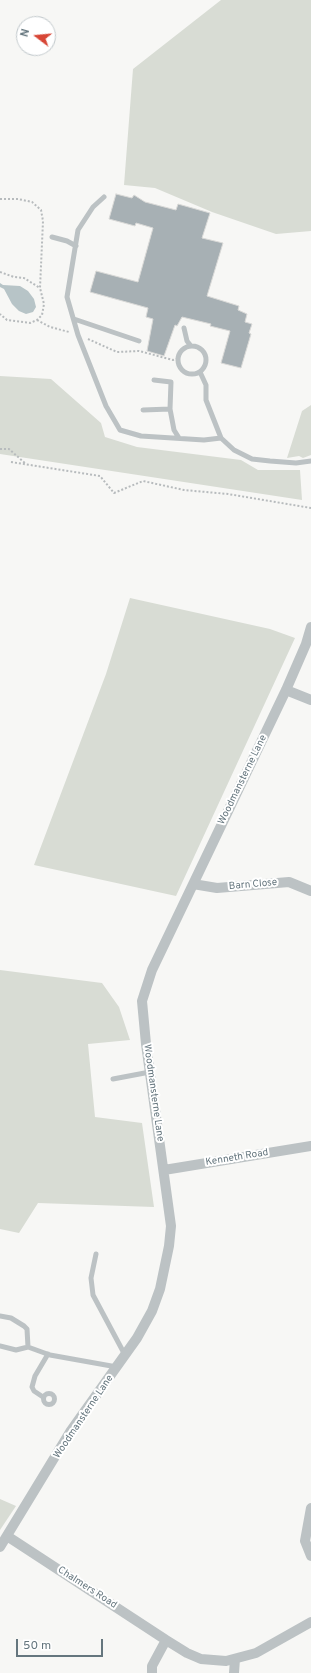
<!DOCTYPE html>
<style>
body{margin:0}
#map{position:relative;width:311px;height:1673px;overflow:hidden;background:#f7f7f5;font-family:Overpass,sans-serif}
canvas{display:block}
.north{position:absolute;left:16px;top:16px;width:40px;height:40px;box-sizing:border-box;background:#fff;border:1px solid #c1c8cb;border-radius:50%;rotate:286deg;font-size:11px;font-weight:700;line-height:16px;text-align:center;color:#65767e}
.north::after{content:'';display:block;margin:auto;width:14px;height:18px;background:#d74636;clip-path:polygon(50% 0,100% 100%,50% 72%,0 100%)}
.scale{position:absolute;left:16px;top:1639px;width:87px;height:18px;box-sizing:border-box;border:2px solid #65767e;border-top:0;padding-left:5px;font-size:12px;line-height:14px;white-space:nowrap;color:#65767e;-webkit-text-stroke:3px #fff;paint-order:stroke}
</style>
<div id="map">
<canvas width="311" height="1673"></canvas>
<div class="north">N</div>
<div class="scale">50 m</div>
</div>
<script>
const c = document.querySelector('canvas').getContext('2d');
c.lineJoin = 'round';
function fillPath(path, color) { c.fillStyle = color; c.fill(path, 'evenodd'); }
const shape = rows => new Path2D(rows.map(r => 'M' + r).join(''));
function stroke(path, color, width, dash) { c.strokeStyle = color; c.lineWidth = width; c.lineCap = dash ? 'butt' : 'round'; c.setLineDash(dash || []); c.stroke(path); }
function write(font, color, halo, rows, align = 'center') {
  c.font = font + ' Overpass,sans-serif'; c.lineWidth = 4; c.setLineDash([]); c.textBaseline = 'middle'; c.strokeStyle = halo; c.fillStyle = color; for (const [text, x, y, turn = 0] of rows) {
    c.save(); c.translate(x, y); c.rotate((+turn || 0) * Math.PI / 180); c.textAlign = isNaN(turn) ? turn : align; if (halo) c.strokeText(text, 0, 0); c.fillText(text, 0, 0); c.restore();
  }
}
fillPath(shape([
 [221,0,311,0,311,231,276,234,212,212,155,188,124,185,133,69],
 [0,376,51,379,101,423,105,437,137,447,241,460,258,470,300,470,302,500,0,454],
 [311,405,311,455,303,458,299,456,287,458,302,411],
 [130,598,270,629,295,638,176,896,34,865,106,674],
 [0,970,102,983,119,1007,130,1040,88,1044,95,1117,142,1123,154,1207,38,1203,19,1233,0,1229],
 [0,1499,16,1506,0,1530]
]), '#d8dcd4');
fillPath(shape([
 [0,283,3,285,20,286,28,291,34,299,36,307,33,312,26,314,19,311,12,304,4,289,0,287]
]), '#b7c4c7');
const building = shape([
 [116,194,132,198,134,195,145,202,176,210,178,204,210,213,202,238,223,243,207,296,239,306,238,310,247,314,245,322,252,324,249,333,251,334,241,368,221,363,230,331,210,326,211,324,182,317,177,326,175,325,164,356,147,351,153,319,146,317,148,308,90,292,96,271,138,282,153,228,136,223,135,226,109,219,116,194]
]);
fillPath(building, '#a7b0b4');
stroke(building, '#d9d9d7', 1);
stroke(shape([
 [0,199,18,199,32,202,41,210,43,221,40,288,44,304,42,315,37,320,30,323,7,320,0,314],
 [0,272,14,277,24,278,40,288],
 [37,320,50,327,69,332],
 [88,339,117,352,139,351,173,360,179,358],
 [0,449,9,449,26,464],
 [11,462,100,476,114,493,143,481,184,490,228,494,311,508]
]), '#b7bbbd', 2, [2, 2]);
stroke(shape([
 [104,197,93,207,78,230,67,297,78,335,106,406,120,430,141,436,204,440,221,438],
 [52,237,67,241,76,246],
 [74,319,139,341],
 [184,328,187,341,191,346],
 '178 360a14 14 0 1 1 28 0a14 14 0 1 1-28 0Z',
 [200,372,206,385,206,400,221,438,234,450,252,459,270,461,296,463,311,461],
 [154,380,171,382,170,409,174,430,179,438],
 [143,410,170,409],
 [113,1079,150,1072],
 [96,1254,91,1278,93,1295,125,1355],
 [0,1316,11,1318,24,1326,27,1329,28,1347],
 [0,1346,16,1350,28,1347,50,1355,117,1367],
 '43.5 1399a5.5 5.5 0 1 1 11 0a5.5 5.5 0 1 1-11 0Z',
 [43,1397,34,1391,32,1387,35,1376,48,1354]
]), '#bcc2c4', 5);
stroke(shape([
 [286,690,311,700],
 [193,884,217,888,289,882,311,891],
 [164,1170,311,1146],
 [311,1508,305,1541,311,1556],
 [7,1536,166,1640,187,1653,201,1659,226,1661,256,1653,311,1622],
 [0,1547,70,1432,137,1338,152,1311,160,1289,169,1246,171,1226,146,1044,142,1001,152,970,286,690,306,644,311,627],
 [152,1673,152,1666,166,1640],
 [234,1673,235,1659]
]), '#bcc2c4', 10);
write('10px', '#65767e', '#fff', [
 ["Woodmansterne Lane",243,780,-64],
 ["Barn Close",253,885,-5],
 ["Woodmansterne Lane",153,1093,82],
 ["Kenneth Road",237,1158,-9],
 ["Woodmansterne Lane",84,1417,-56],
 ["Chalmers Road",87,1588,33]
]);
</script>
